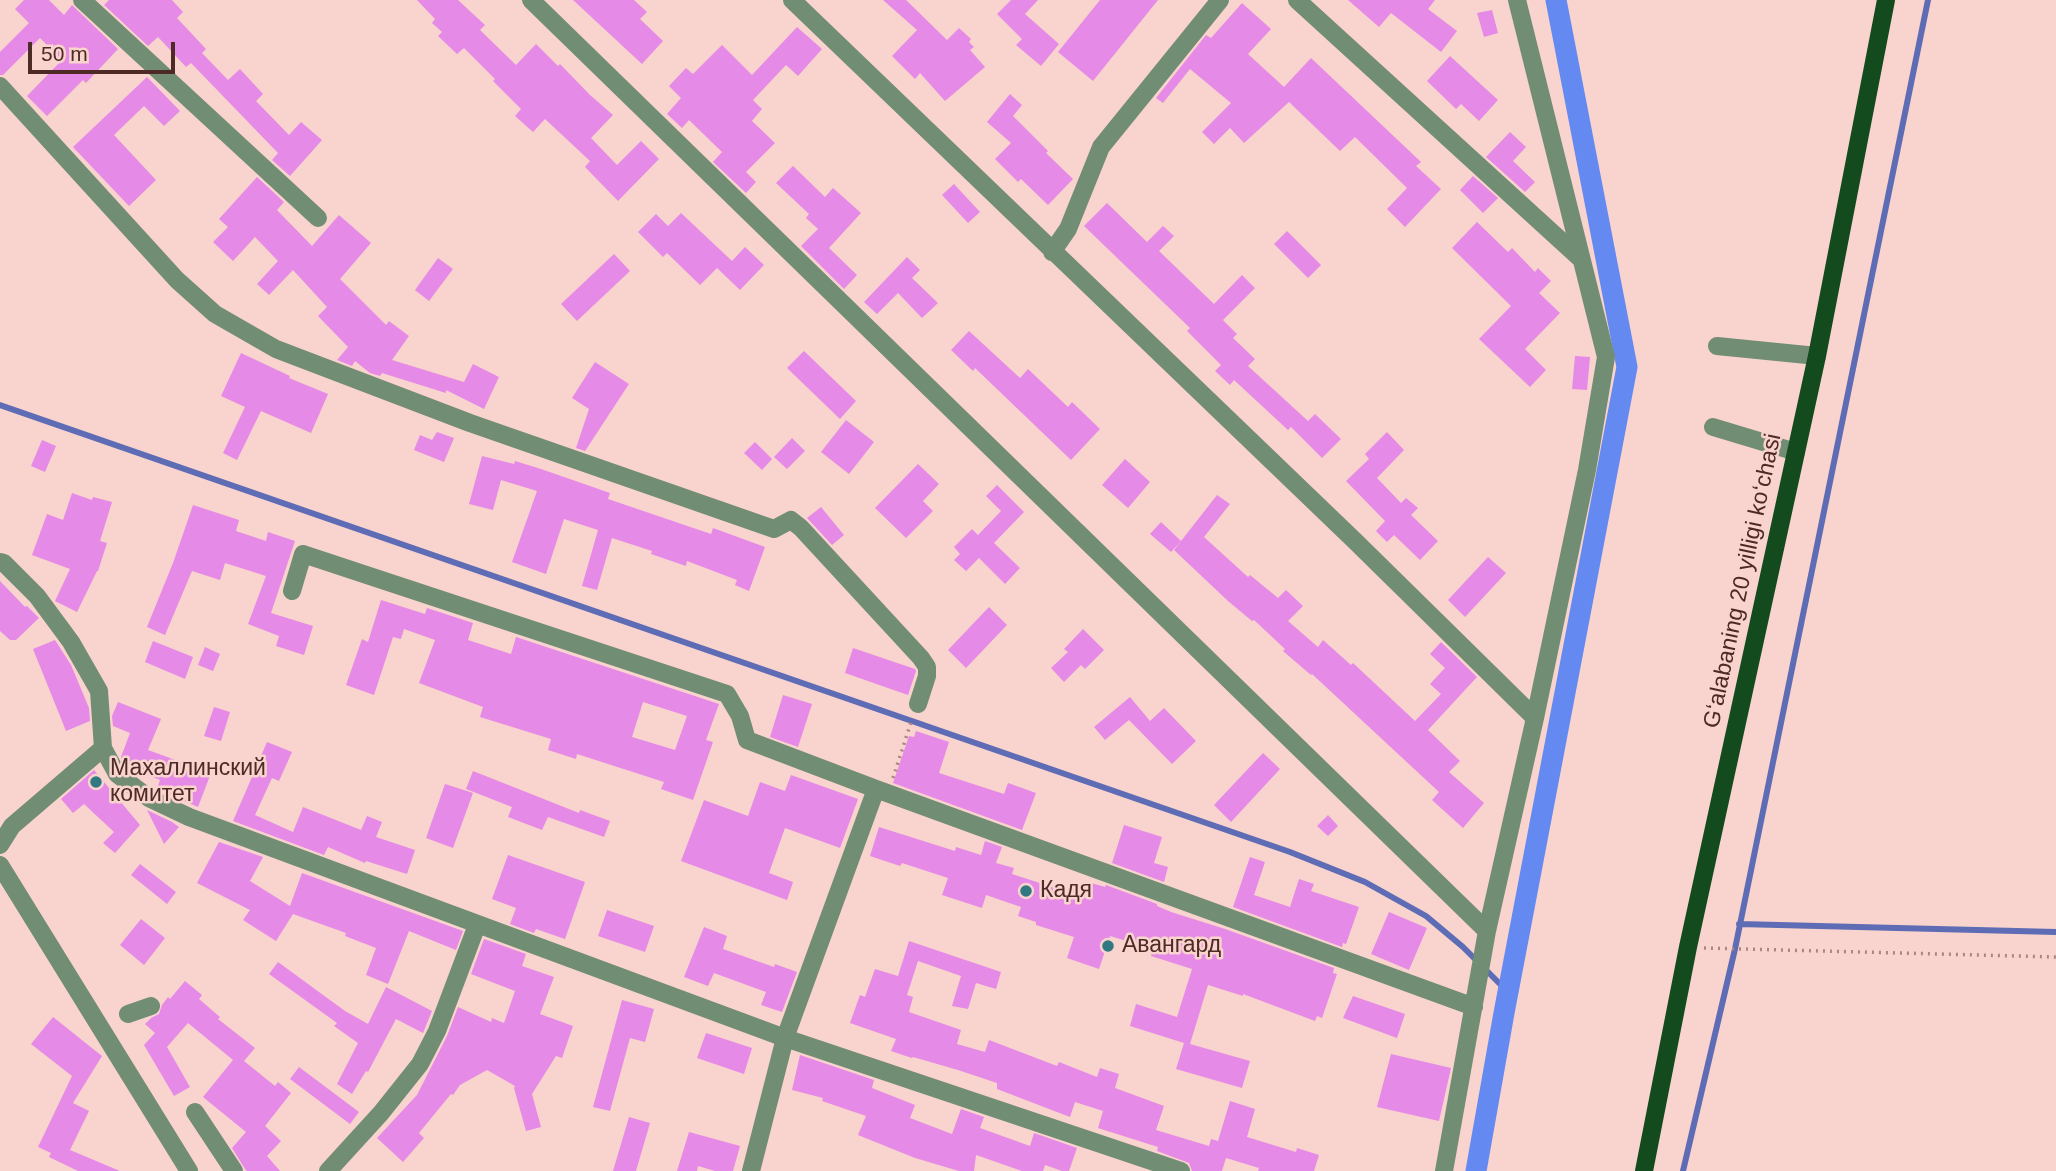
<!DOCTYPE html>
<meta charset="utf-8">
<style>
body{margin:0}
#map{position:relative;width:2056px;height:1171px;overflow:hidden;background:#f9d3cd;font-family:Arial,sans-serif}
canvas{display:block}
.scale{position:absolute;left:28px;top:42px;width:147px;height:32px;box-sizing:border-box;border:4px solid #4d2a26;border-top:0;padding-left:9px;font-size:21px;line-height:24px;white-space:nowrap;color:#4d2a26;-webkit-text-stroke:5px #f9d3cd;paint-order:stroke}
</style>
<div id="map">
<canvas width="2056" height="1171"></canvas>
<div class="scale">50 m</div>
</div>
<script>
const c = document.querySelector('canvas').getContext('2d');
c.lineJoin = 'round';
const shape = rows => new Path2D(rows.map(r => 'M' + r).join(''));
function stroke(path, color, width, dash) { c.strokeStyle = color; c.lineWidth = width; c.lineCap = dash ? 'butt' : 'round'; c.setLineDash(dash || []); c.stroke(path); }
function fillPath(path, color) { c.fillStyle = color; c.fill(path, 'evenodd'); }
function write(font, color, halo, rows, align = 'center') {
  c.font = font + ' Arial,sans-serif'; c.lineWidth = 5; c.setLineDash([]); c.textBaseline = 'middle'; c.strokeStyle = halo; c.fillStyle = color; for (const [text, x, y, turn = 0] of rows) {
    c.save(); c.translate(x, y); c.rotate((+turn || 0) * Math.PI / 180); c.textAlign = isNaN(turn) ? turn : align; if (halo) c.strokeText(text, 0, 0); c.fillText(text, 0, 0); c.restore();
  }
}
stroke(shape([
 [0,405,1290,852,1365,882,1426,916,1463,947,1508,992],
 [1739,924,2056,932],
 [1683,1171,1735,949,1928,0]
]), '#5d6cb4', 6);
stroke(shape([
 [1476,1171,1504,1013,1627,367,1556,0]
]), '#6489f1', 21);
fillPath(shape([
 [24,0,49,0,64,15,72,5,118,49,86,83,83,80,47,116,27,96,62,60,40,38,3,75,0,75,0,52,29,23,15,9],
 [109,0,172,0,183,12,177,18,206,49,202,53,228,80,240,69,263,94,256,101,289,135,301,122,322,140,290,176,272,160,278,153,191,63,186,67,158,37,148,46,104,5],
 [417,0,458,0,485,25,480,30,516,65,536,44,558,66,560,64,590,95,613,115,591,138,617,165,641,141,659,159,618,201,585,167,590,161,545,119,533,132,515,116,521,109,493,81,495,79,464,48,457,54,438,36,442,32,432,23,435,19],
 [573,0,634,0,647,12,640,19,663,41,642,64],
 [883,0,906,0,947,40,959,28,971,39,969,42,974,47,970,50,985,67,945,101,920,73,915,79,892,56,917,30],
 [1011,0,1038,0,1025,14,1059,44,1041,66,1016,45,1022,39,997,14],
 [1100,0,1158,0,1093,81,1058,52],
 [1348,0,1435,0,1428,9,1457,31,1441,52,1391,13,1379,27],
 [1242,3,1271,29,1248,54,1284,87,1311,58,1421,162,1416,166,1441,189,1405,227,1387,209,1407,188,1355,137,1340,151,1289,102,1244,143,1230,128,1214,144,1202,132,1231,103,1190,69,1163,103,1156,98,1206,35,1211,38],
 [1492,10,1498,33,1484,37,1477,13],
 [797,27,822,49,798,76,786,65,753,100,762,109,752,121,775,143,746,172,756,182,746,193,713,162,722,152,689,120,682,128,667,114,681,98,669,86,686,68,693,74,722,45,752,75],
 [1450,56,1498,100,1479,121,1461,104,1456,109,1427,81],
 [147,77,180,111,164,126,144,106,114,135,156,180,129,206,73,147],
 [1010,94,1022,105,1013,116,1048,151,1046,153,1073,179,1048,205,1021,179,1018,182,995,159,1011,143,987,122],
 [1510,132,1526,147,1513,161,1535,182,1525,192,1486,157],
 [793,166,825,197,833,188,861,213,829,248,857,275,844,289,801,246,818,229,806,218,809,214,776,183],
 [1473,176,1498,198,1483,213,1460,190],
 [257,177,284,202,277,210,312,246,339,215,371,243,340,279,386,325,389,321,409,336,392,360,464,382,473,364,499,377,484,409,446,390,446,393,382,373,380,376,370,373,355,361,352,366,337,360,348,347,318,316,327,307,293,270,269,295,257,284,278,261,255,237,233,261,213,242,228,227,219,219],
 [954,184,980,212,968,223,942,195],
 [1107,203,1147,242,1163,226,1174,236,1159,251,1214,304,1242,275,1255,288,1223,320,1237,334,1233,338,1255,359,1248,366,1308,421,1315,414,1341,439,1322,458,1291,427,1288,430,1234,380,1230,385,1215,371,1221,365,1187,331,1190,328,1084,226],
 [681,213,732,261,745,247,764,265,740,290,717,268,700,285,667,253,663,257,638,232,656,214,668,226],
 [1477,222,1508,252,1512,248,1535,272,1538,268,1551,281,1539,293,1560,313,1525,349,1546,370,1530,387,1479,339,1511,306,1452,248],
 [1287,231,1321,265,1308,278,1274,244],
 [614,254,630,271,577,321,561,304],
 [907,257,920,270,912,278,938,303,922,318,898,293,877,314,864,302],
 [438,258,453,269,429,301,415,290],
 [969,331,1020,378,1028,369,1068,407,1072,402,1100,429,1071,460,975,368,973,371,951,350],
 [804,351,856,401,840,419,787,368],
 [241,353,290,376,289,378,328,394,311,433,261,411,237,460,223,453,245,407,221,396],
 [1575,356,1590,357,1587,390,1572,389],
 [595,362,629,384,585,451,576,448,589,409,572,398],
 [846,420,874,442,849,474,821,452],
 [437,432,454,438,444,462,414,450,420,435,432,440],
 [1387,432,1404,450,1377,478,1401,503,1406,498,1418,508,1411,515,1438,541,1420,560,1394,535,1387,542,1376,531,1385,521,1346,481,1369,459,1365,454],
 [792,438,805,451,787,469,774,457],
 [42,440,56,446,45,472,31,466],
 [755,442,772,459,762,470,744,453],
 [482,456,514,464,515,461,541,469,610,493,608,499,711,534,713,528,765,547,749,591,735,585,737,580,687,561,686,566,651,554,652,551,612,538,597,590,582,586,598,530,564,519,546,574,512,562,537,491,501,480,493,510,469,504],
 [1125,459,1150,482,1128,508,1102,485],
 [918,464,939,484,923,501,933,511,906,538,875,508],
 [997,485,1024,512,994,543,1020,568,1005,584,979,558,966,571,954,560,960,554,954,547,972,529,978,535,1001,511,986,496],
 [72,493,92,500,93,497,112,502,100,541,107,543,98,571,97,571,77,612,55,601,70,569,32,555,47,514,63,520],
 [1217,495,1230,504,1204,537,1248,577,1250,575,1278,598,1286,590,1303,606,1288,621,1318,647,1323,640,1351,665,1353,663,1415,721,1441,694,1430,684,1445,668,1430,654,1441,642,1477,677,1428,730,1460,761,1449,772,1484,803,1463,828,1432,800,1439,792,1312,674,1311,675,1283,651,1285,649,1254,620,1252,621,1228,601,1174,550],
 [193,505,239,520,236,531,266,541,268,532,295,541,271,613,313,626,304,655,276,646,279,636,248,624,266,576,225,563,220,580,192,571,165,635,147,627,173,563],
 [821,507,844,535,832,545,807,518],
 [1161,522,1181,541,1171,552,1150,534],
 [1488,557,1506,573,1465,617,1448,600],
 [0,581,25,607,27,606,39,618,16,640,10,640,0,631],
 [381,600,425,614,427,608,473,623,468,640,511,654,516,637,719,704,706,740,713,742,693,800,661,789,664,782,577,754,576,759,548,750,551,739,480,717,483,707,419,683,435,640,404,629,401,639,393,637,374,695,346,685,362,639,368,642],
 [643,702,687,716,675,750,632,737],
 [989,607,1007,625,966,668,948,650],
 [1083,629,1104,650,1085,669,1081,665,1064,682,1051,668,1068,652,1064,649],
 [55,640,71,665,89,708,90,721,66,731,33,649],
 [153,641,193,657,185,679,145,662],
 [205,647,220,654,213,671,198,665],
 [853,648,915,669,916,671,908,695,845,673],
 [783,695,812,704,798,747,770,737],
 [1130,697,1150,721,1164,708,1196,741,1172,764,1129,720,1105,740,1094,727],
 [118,702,161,719,148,750,211,773,198,807,157,789,160,780,126,766,121,757,130,733,113,726,112,716],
 [214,707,230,712,221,741,204,736],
 [916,731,949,742,939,773,1004,794,1008,783,1036,793,1022,830,893,783,909,736,914,737],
 [267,742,292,752,279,781,272,778,255,815,293,832,303,807,361,830,367,816,382,822,376,837,415,850,407,874,366,861,365,863,328,847,324,855,233,821],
 [1263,753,1280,769,1231,822,1214,805],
 [94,770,140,825,115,853,103,843,114,832,84,804,73,813,61,799],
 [473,771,579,813,580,810,610,821,604,837,548,817,542,830,508,817,512,807,466,789],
 [791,775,858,799,840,848,785,828,769,873,793,882,787,900,681,861,704,800,748,816,760,782,785,791],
 [445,784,473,793,453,848,426,838],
 [147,810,172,822,179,827,164,844],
 [1328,815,1338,826,1328,836,1317,826],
 [1124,825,1162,837,1154,863,1168,867,1164,882,1112,863],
 [879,827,955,851,956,847,981,855,985,841,1002,847,996,863,1014,868,1012,874,1086,898,1091,883,1105,887,1106,885,1157,904,1157,906,1171,912,1225,929,1334,968,1333,973,1337,974,1322,1018,1317,1016,1315,1021,1243,994,1243,996,1208,985,1190,1044,1250,1061,1242,1088,1176,1069,1184,1043,1130,1026,1136,1004,1177,1017,1192,969,1151,956,1153,949,1110,936,1099,969,1067,958,1074,937,1036,925,1036,922,1018,916,1021,907,986,895,982,908,942,895,948,878,902,863,900,866,870,856],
 [219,842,263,857,250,881,290,906,302,873,463,931,456,950,409,931,388,984,366,975,376,948,345,936,346,933,293,914,276,941,243,920,250,910,197,883],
 [508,855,585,882,565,939,536,929,534,933,510,924,516,908,492,899],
 [1250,857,1265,862,1254,895,1290,907,1299,879,1314,884,1311,891,1359,907,1346,944,1343,943,1342,947,1233,907],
 [140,864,176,892,167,904,131,875],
 [607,910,654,926,645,952,598,936],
 [1389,912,1427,928,1409,970,1371,954],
 [141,919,165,938,144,965,120,945],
 [704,927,727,936,723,949,774,967,775,964,797,972,782,1012,761,1005,766,992,714,973,708,986,684,977],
 [484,939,526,954,522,966,554,977,540,1014,573,1026,562,1058,556,1056,532,1094,541,1127,526,1131,514,1088,515,1086,487,1070,460,1085,453,1095,451,1094,419,1133,424,1138,403,1162,377,1138,417,1095,447,1036,458,1007,491,1022,492,1018,504,1023,515,991,471,974],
 [909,941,1001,972,996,989,976,983,968,1009,952,1006,961,976,918,961,907,995,913,997,909,1012,961,1030,957,1044,985,1052,989,1040,1057,1066,1059,1062,1097,1077,1100,1068,1119,1074,1115,1088,1164,1106,1156,1130,1209,1146,1211,1139,1218,1141,1230,1101,1255,1109,1247,1137,1296,1152,1297,1148,1319,1155,1314,1171,1258,1171,1259,1168,1226,1158,1222,1171,1192,1171,1189,1163,1157,1151,1158,1147,1098,1128,1103,1111,1075,1102,1070,1117,997,1089,997,1083,958,1070,913,1057,912,1058,891,1051,896,1039,850,1023,860,995,865,997,875,969,898,976],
 [278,962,345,1011,368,1024,386,987,432,1011,423,1033,396,1019,368,1072,366,1071,352,1094,337,1084,358,1043,334,1026,337,1023,269,974],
 [185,981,202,995,199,999,220,1017,218,1019,255,1048,244,1061,275,1086,278,1082,291,1093,265,1126,281,1141,267,1156,280,1171,247,1171,245,1169,232,1148,246,1132,203,1097,233,1060,188,1023,167,1047,190,1087,174,1096,144,1045,155,1033,145,1024,151,1018,159,1014,162,1005,168,997,170,999],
 [1353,996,1405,1014,1397,1038,1343,1018],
 [622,1000,654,1009,645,1042,630,1038,610,1111,593,1107],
 [53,1017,102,1056,73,1103,89,1111,70,1150,120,1171,78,1171,49,1157,51,1153,38,1147,72,1076,31,1044],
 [706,1033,752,1048,744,1074,697,1058],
 [1391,1054,1451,1068,1439,1121,1377,1107],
 [800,1055,874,1080,872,1088,915,1105,910,1118,952,1134,961,1109,984,1117,980,1128,1030,1146,1034,1133,1077,1148,1069,1171,1062,1171,1045,1165,1043,1171,1022,1171,976,1155,974,1171,959,1171,915,1158,858,1135,866,1116,822,1101,823,1098,792,1090],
 [299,1067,359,1112,350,1124,290,1079],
 [629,1117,650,1123,636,1171,613,1171],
 [689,1132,740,1146,733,1171,715,1171,698,1166,697,1171,677,1171]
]), '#e58ae6');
stroke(shape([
 [893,778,912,719],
 [1704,948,2056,957]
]), '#aa8681', 3.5, [2, 5]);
stroke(shape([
 [82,0,318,218],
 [531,0,1487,931],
 [792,0,1355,541,1535,718],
 [1297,0,1581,259],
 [0,86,177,280,215,314,276,349,470,423,774,529,791,520,801,528,921,658,927,667,927,676,918,704],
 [1052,252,1068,229,1101,147,1220,0],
 [1717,346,1817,356],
 [1713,427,1796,452],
 [0,562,4,563,37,596,71,642,99,691,103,748,117,774,149,798,189,817,785,1038,1181,1171],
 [292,591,303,554,727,694,740,716,747,740,876,789,1474,1007],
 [0,845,12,826,103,748],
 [0,865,189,1171],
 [128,1014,151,1006],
 [195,1112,234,1171],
 [328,1171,381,1113,420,1064,437,1031,477,925],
 [751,1171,785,1038,876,789],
 [1444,1171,1487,931,1535,718,1587,470,1606,357,1517,0]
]), '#718d73', 18);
stroke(shape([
 [1644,1171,1688,947,1817,356,1886,0]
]), '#134a1e', 18);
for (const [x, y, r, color] of [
 [96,782,7,"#317982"],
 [1026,891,7,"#317982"],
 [1108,946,7,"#317982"]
]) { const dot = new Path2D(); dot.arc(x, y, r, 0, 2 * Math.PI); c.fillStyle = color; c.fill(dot); stroke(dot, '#f9d3cd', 2.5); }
write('23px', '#4d2a26', '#f9d3cd', [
 ["Gʻalabaning 20 yilligi koʻchasi",1743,581,-78]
]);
write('23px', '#4d2a26', '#f9d3cd', [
 ["Махаллинский",110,769],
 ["комитет",110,795],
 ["Кадя",1040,891],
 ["Авангард",1122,946]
], 'left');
</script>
